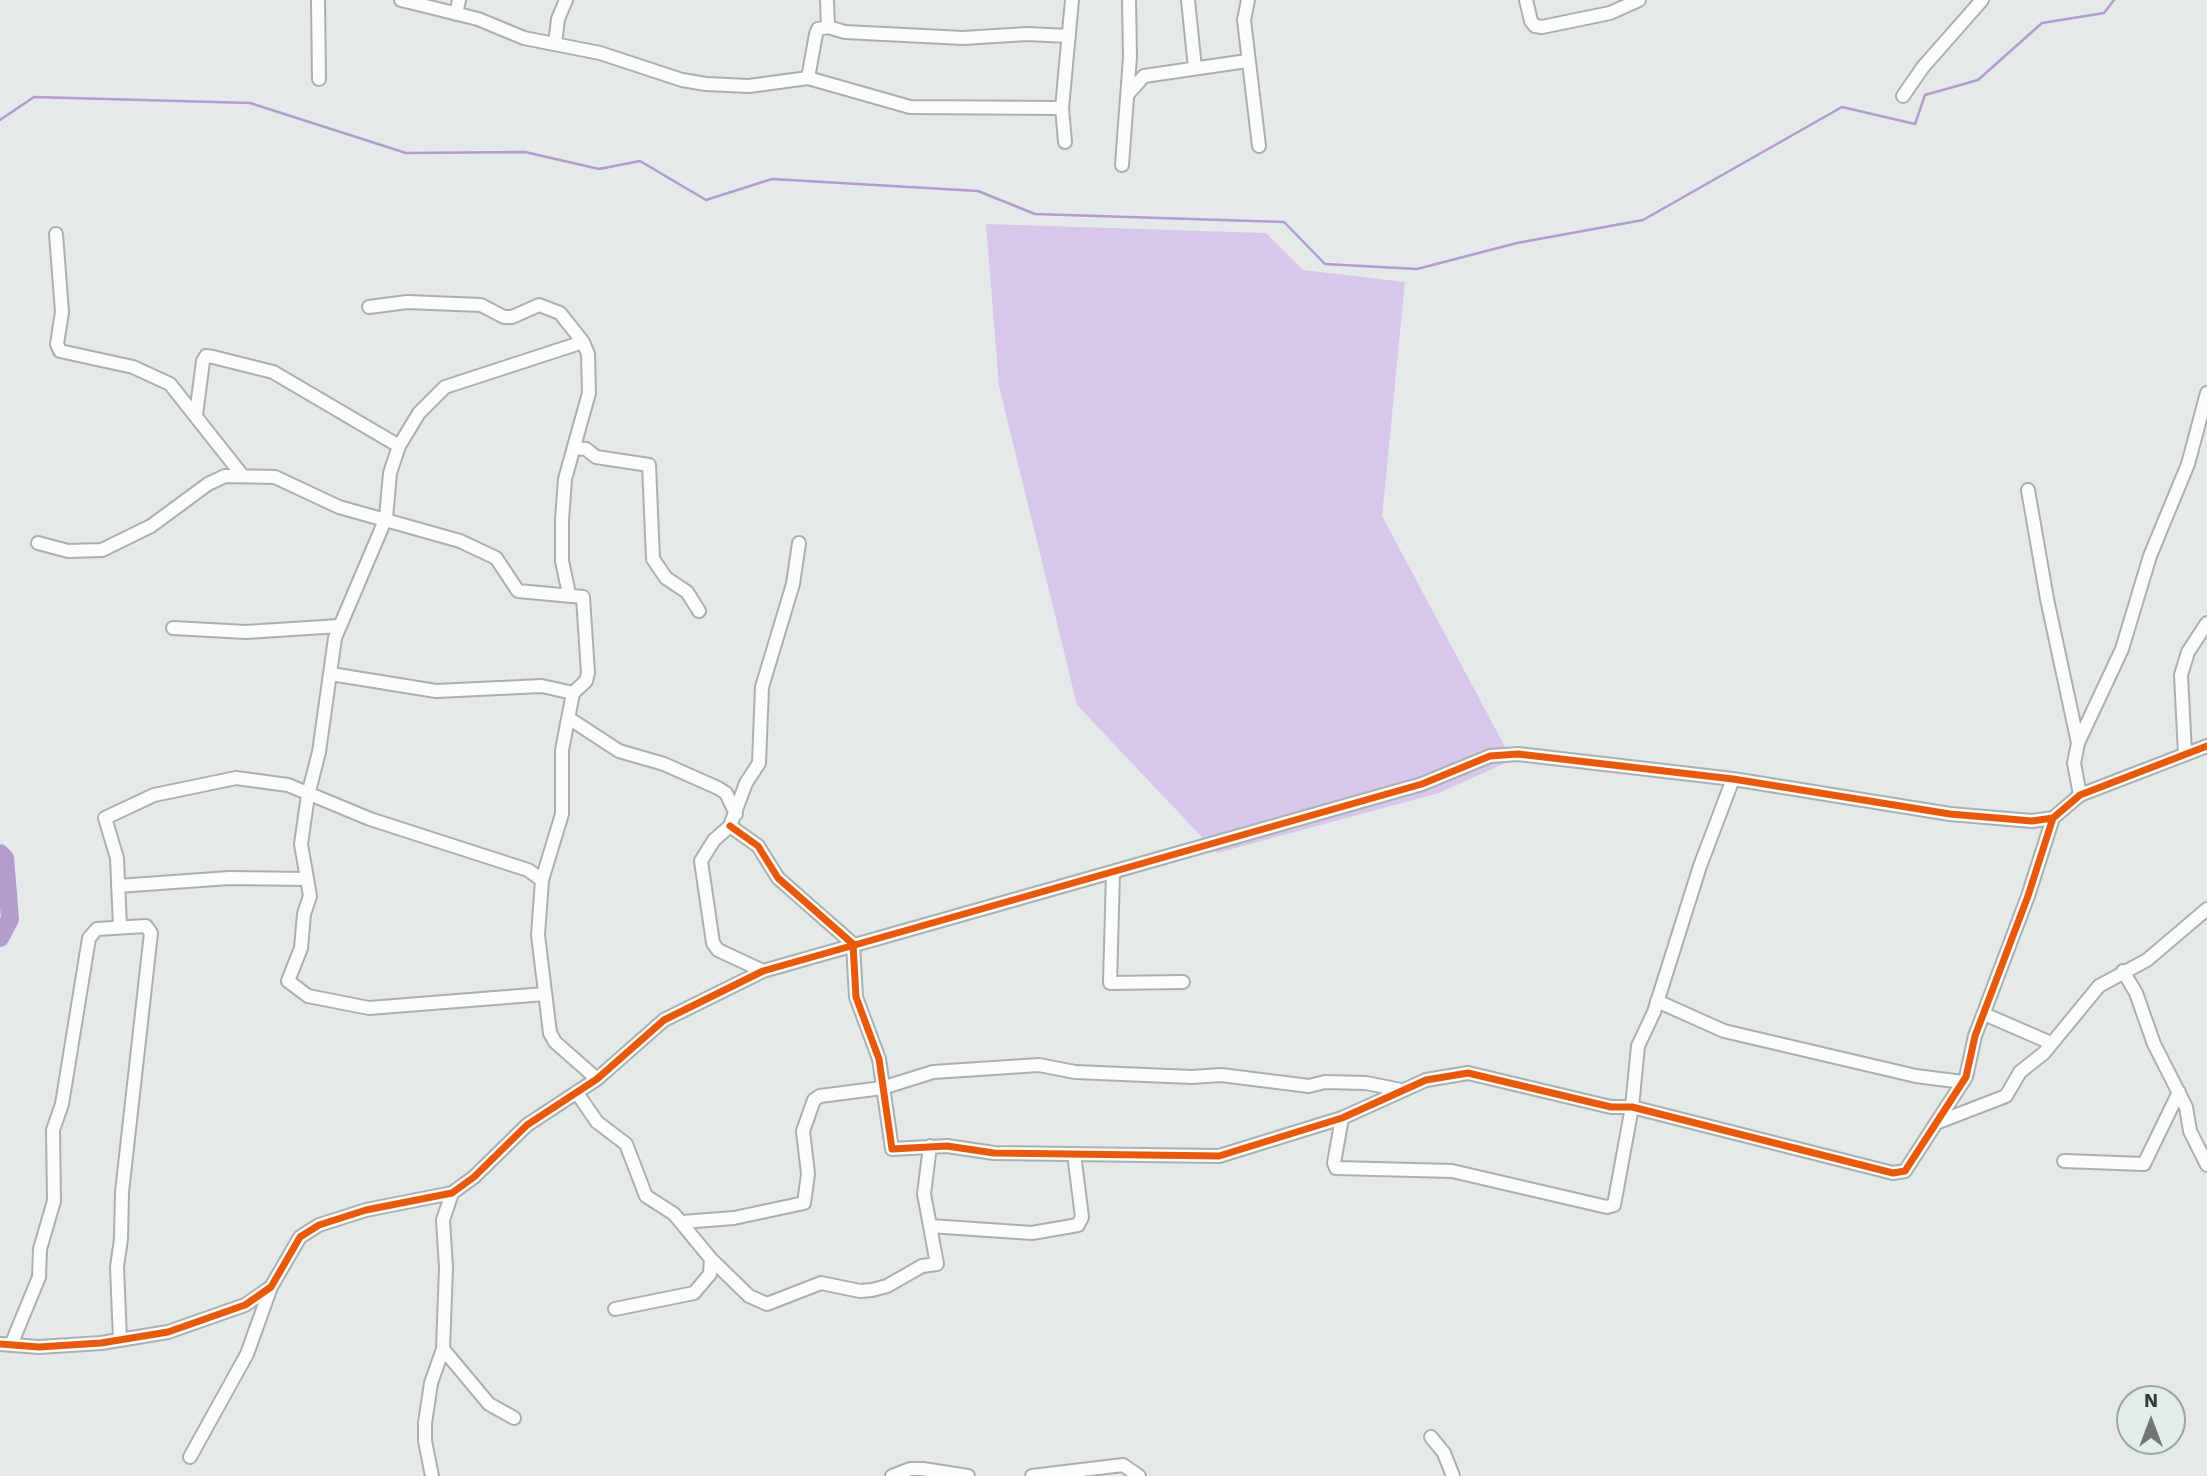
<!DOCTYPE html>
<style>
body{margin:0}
#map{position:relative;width:2207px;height:1476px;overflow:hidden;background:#e4eae9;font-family:"Work Sans",sans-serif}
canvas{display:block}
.north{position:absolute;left:2116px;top:1385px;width:70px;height:70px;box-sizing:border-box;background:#e1edea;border:2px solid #9ca5a3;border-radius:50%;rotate:0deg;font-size:19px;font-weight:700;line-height:28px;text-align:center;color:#343938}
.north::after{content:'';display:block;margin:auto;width:24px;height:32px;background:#727776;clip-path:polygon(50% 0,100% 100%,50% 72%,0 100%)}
</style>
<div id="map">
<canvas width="2207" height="1476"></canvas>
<div class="north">N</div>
</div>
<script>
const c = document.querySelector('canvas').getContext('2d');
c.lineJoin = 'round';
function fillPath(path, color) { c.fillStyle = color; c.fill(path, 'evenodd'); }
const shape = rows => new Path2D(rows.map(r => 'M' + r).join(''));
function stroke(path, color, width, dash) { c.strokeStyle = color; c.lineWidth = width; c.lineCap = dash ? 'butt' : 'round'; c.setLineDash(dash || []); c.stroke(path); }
fillPath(shape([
 [986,224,1266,233,1303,270,1405,282,1382,516,1512,760,1439,793,1217,853,1077,705,999,386]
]), '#d8c7eb');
stroke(shape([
 [0,120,34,97,250,103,406,153,525,152,599,169,640,161,706,200,772,179,978,191,1035,214,1284,222,1325,264,1417,269,1517,243,1643,220,1842,107,1915,124,1925,95,1978,80,2042,23,2104,13,2114,0]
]), '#b49ccc', 2.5);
stroke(shape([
 [0,853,5,858,10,919,0,938]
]), '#b49ccc', 18);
const minor = shape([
 [318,0,319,79],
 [401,0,478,19,524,38,600,53,682,80,706,84,749,86,808,78,910,107,1062,108],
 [827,0,828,27],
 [1188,0,1195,68],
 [1248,0,1244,20,1259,146],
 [1526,0,1531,21,1535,26,1542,27,1610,13,1639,0],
 [456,14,459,0],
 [555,44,558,19,566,0],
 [808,78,816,34,818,29,828,27,845,32,963,38,1027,34,1069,36],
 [1128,94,1144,76,1247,61],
 [1903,96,1923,67,1982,0],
 [1065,142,1062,108,1072,0],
 [1122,165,1130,57,1129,0],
 [56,234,62,312,57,344,60,351,133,367,170,384,242,475],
 [369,307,407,302,481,305,504,317,512,317,539,305,560,313,583,342,588,354,589,393,565,479,562,520,562,561,569,594],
 [196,415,203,361,206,356,213,357,273,372,399,446],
 [574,448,586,449,596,457,649,465,653,559,666,578,687,592,699,611],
 [2028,490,2047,599,2078,743],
 [38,543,68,551,102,550,151,526,208,484,225,476,275,477,339,507,460,541,496,558,518,591,583,597,588,673,586,681,573,693,562,750,562,814,542,880,538,935,550,1033,555,1042,597,1079],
 [173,628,246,632,339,626],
 [331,674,436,691,542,686,573,693],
 [570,719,619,751,664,764,718,788,726,793,736,814],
 [2185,754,2181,675,2188,652,2207,623],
 [2080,795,2074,763,2078,743,2122,649,2150,556,2188,464,2207,393],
 [730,826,758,846,778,878,853,944,856,997,879,1059,892,1149,947,1146,994,1153,1219,1156,1342,1118,1426,1080,1468,1073,1611,1107,1632,1107,1893,1173,1905,1171,1966,1077,1975,1036,2028,896,2053,818],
 [1113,874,1110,983,1183,982],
 [118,886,229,878,307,879],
 [120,927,117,858,105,818,154,795,236,778,288,785,370,819,528,870,542,880],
 [763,971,718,950,713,943,701,861,714,840,730,826,746,783,759,763,762,687,793,584,799,543],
 [2123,971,2136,993,2154,1044,2186,1107,2190,1131,2207,1165],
 [545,994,369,1008,308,996,288,981,301,948,304,914,310,896,301,844,308,795,319,752,335,638,386,518,390,473,399,446,419,413,445,387,583,342],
 [1657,1001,1724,1031,1916,1076,1963,1082],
 [1984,1014,2051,1043],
 [577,1093,597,1122,626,1144,646,1196,674,1214,711,1259,749,1296,767,1304,821,1283,860,1291,872,1290,887,1286,922,1266,937,1264,924,1194,930,1146],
 [1342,1118,1334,1163,1336,1168,1452,1171,1607,1207,1614,1205,1632,1107,1638,1046,1654,1012,1700,866,1733,779],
 [1936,1123,2006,1096,2020,1072,2044,1053,2099,986,2147,960,2207,909],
 [2064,1161,2144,1164,2179,1092],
 [682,1222,734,1218,804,1203,808,1174,803,1131,814,1100,820,1096,882,1088,933,1072,1039,1065,1075,1072,1192,1077,1221,1075,1309,1086,1325,1082,1366,1083,1401,1090],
 [930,1226,1032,1233,1078,1225,1082,1217,1074,1154],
 [615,1309,694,1293,710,1274,711,1259],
 [0,1344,39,1347,101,1343,168,1332,245,1305,271,1287,300,1237,319,1225,366,1210,452,1193,474,1177,527,1125,597,1079,664,1020,763,971,1422,784,1490,756,1518,754,1733,779,1950,814,2032,821,2053,818,2080,795,2207,746],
 [11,1345,39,1277,40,1249,54,1201,53,1130,62,1104,89,938,97,929,146,926,151,933,122,1192,121,1239,117,1267,120,1340],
 [443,1349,489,1404,514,1418],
 [1431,1437,1444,1453,1453,1476],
 [190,1457,247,1354,271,1287],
 [432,1476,425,1441,425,1423,431,1383,443,1349,446,1268,443,1220,452,1193],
 [892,1476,910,1469,923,1469,968,1476],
 [1032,1476,1123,1465,1139,1476]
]);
stroke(minor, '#acb1b0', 16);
stroke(minor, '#fbfcfc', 12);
stroke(shape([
 [730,826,758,846,778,878,853,944,856,997,879,1059,892,1149,947,1146,994,1153,1219,1156,1342,1118,1426,1080,1468,1073,1611,1107,1632,1107,1893,1173,1905,1171,1966,1077,1975,1036,2028,896,2053,818],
 [0,1344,39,1347,101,1343,168,1332,245,1305,271,1287,300,1237,319,1225,366,1210,452,1193,474,1177,527,1125,597,1079,664,1020,763,971,1422,784,1490,756,1518,754,1733,779,1950,814,2032,821,2053,818,2080,795,2207,746]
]), '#e8590c', 7);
</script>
